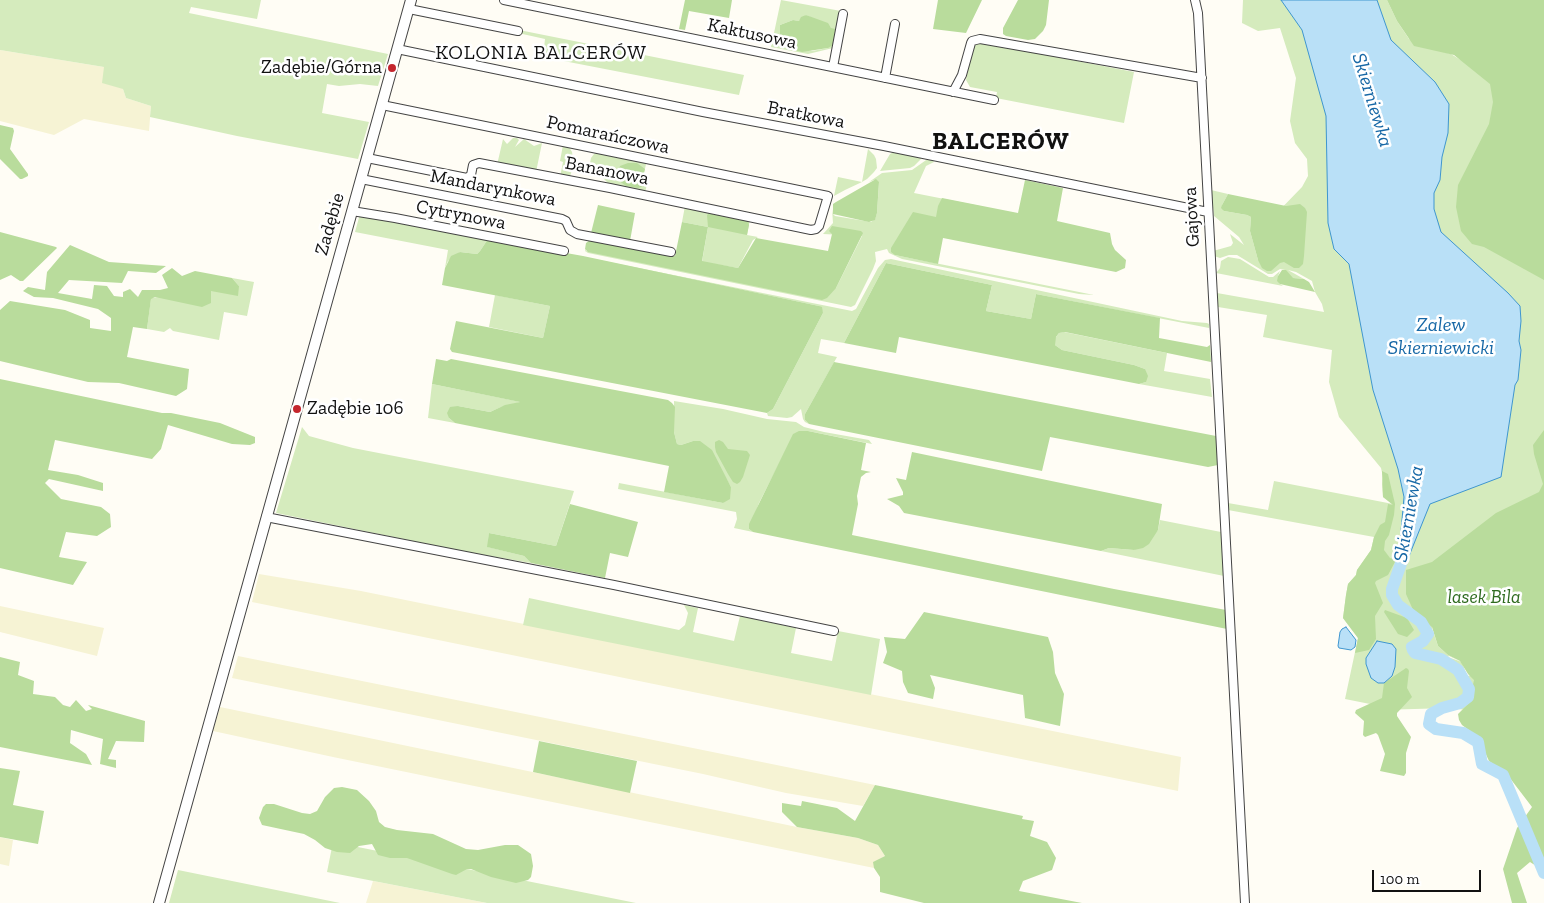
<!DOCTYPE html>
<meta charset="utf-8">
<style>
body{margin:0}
#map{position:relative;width:1544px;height:903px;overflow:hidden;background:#fffdf5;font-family:"Zilla Slab",serif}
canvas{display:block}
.scale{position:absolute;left:1372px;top:870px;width:109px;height:22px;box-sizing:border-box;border:2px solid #111;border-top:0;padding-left:6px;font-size:15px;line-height:18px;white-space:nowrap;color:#111;-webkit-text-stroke:4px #fff;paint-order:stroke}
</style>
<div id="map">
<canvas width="1544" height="903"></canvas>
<div class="scale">100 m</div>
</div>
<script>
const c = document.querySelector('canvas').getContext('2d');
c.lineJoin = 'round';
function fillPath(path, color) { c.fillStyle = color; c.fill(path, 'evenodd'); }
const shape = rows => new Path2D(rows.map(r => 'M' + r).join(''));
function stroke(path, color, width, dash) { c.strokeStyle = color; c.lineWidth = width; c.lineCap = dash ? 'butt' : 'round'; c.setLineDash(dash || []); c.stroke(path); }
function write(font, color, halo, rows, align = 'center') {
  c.font = font + ' "Zilla Slab",serif'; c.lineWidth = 5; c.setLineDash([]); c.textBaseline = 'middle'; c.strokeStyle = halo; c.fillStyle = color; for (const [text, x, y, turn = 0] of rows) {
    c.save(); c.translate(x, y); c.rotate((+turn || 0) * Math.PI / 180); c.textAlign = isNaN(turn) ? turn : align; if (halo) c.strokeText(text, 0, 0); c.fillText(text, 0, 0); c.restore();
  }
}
fillPath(shape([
 [0,50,104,67,123,89,126,98,151,106,149,131,84,119,54,135,0,121],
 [259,574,361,591,1181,757,1178,791,252,602],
 [0,606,104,628,97,656,0,632],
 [238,656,486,706,875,785,863,806,786,793,703,774,232,678],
 [220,707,797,827,858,838,878,845,885,856,874,862,874,868,333,757,213,731],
 [0,837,13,840,9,866,0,864],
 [373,881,487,903,366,903]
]), '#f6f3d4');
fillPath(shape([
 [0,0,261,0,257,19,191,7,189,13,388,54,378,86,360,84,339,86,327,84,322,113,369,122,358,159,237,136,150,117,151,106,126,98,123,89,102,83,104,67,0,50],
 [781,0,841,11,833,48,808,54,771,47],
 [806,15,831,28,828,48,812,51,789,46,787,43,783,42,780,36,780,25,793,20,799,21],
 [1243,0,1387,0,1397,21,1409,39,1440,51,1451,54,1459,59,1494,73,1544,270,1544,508,1432,627,1433,637,1433,631,1438,646,1448,655,1460,661,1449,656,1448,657,1462,662,1467,676,1474,675,1476,680,1467,710,1449,708,1380,710,1380,706,1345,699,1358,638,1343,618,1346,595,1348,584,1356,575,1357,570,1371,550,1374,537,1228,510,1228,503,1268,510,1274,481,1393,504,1383,497,1382,484,1383,477,1381,468,1339,417,1329,382,1332,350,1263,337,1267,315,1218,307,1217,293,1324,312,1322,304,1315,292,1312,281,1296,272,1288,270,1304,279,1292,278,1285,270,1280,269,1272,274,1268,274,1237,255,1229,255,1220,258,1214,256,1213,251,1231,246,1233,243,1230,234,1244,245,1239,237,1214,216,1211,190,1228,194,1222,205,1224,211,1247,215,1251,217,1250,231,1258,260,1269,221,1302,187,1308,176,1307,159,1295,143,1290,121,1296,78,1280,28,1258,31,1242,23],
 [519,30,744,75,739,95,543,57,545,39,518,33],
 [979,42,1134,72,1124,123,996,98,997,92,970,87,966,80,972,47],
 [513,138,517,138,519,140,515,147,524,139,534,146,542,143,536,172,497,165,503,139,507,144],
 [563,145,569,147,572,152,574,165,570,176,566,177,560,177,563,162,560,161],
 [868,149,874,155,876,159,877,168,874,172,867,179,862,182,845,190,834,196,838,177,862,182],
 [599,152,647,160,643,177,648,178,645,194,609,184,593,168,590,163,591,158,594,154],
 [894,152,920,157,921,159,914,166,910,168,880,171,890,154],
 [929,158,932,159,934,162,926,166,914,193,980,206,895,255,1094,295,1079,294,902,259,889,253,887,249,875,252,876,261,873,269,855,305,851,307,588,253,585,251,585,249,586,251,836,288,862,236,823,234,833,223,832,209,833,214,835,216,871,222,875,219,877,213,879,183,874,180,869,182,882,173,912,170],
 [685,206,750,219,747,235,758,237,753,240,738,268,702,262,708,227,682,222],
 [360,214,488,239,480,251,477,254,460,252,448,261,445,268,448,250,355,232],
 [574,255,852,311,856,309,878,268,885,260,891,259,1182,321,1207,323,1209,324,1209,328,1036,294,1031,319,986,311,992,285,886,263,844,343,821,339,818,353,837,357,805,414,805,420,809,424,805,422,803,419,801,409,792,417,787,418,768,416,767,413,773,409,823,313,819,306],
 [1228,257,1240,259,1269,277,1273,277,1280,271,1278,276,1280,284,1283,286,1216,273,1220,268,1221,261],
 [232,278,254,282,247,316,224,312,219,340,173,331,170,328,164,332,147,329,151,298,239,286],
 [495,295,550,306,543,338,489,327],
 [1064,332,1167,353,1164,371,1210,379,1212,397,1139,384,1146,382,1145,369,1134,365,1062,350,1055,345,1054,340,1059,333],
 [432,384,521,402,501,407,490,412,458,406,449,418,455,423,428,418],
 [674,401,723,409,767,419,796,422,804,427,824,432,869,440,872,444,808,431,794,434,759,503,749,529,753,532,734,528,737,519,736,512,618,489,619,483,723,503,731,487,720,468,693,441,681,445,677,444,674,432],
 [302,427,309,436,353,448,574,491,556,546,489,533,488,547,524,556,531,563,467,552,276,513],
 [1160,520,1221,532,1224,576,1101,551,1109,548,1134,550,1158,530],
 [529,598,679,630,685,625,688,613,684,605,698,608,693,632,734,641,740,616,796,628,791,653,832,661,838,631,880,639,871,695,523,625],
 [333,842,636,903,487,903,327,872],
 [178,870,340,903,169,903]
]), '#d5ebbd');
fillPath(shape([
 [685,0,732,0,729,18,689,11,685,30,679,29],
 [938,0,982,0,966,33,933,29],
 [1018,0,1049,0,1046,25,1043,31,1035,39,1028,40,1006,36,1003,34,1003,28],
 [1387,0,1544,0,1544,280,1484,247,1472,244,1461,231,1456,207,1458,185,1489,124,1493,102,1490,84,1454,55,1414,46,1397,21],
 [806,15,828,23,831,28,835,29,833,45,828,48,802,52,794,50,787,43,783,42,780,36,780,25,793,20,799,21,801,17],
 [0,125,13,128,14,131,10,149,28,174,28,176,22,179,20,179,0,159],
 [628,163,637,163,645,169,643,177,648,178,644,186,638,188,626,186,618,180,617,173,620,166],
 [876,179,879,182,877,213,875,220,869,222,833,214,833,204,836,202],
 [1025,180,1063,188,1057,221,1110,233,1112,244,1115,250,1126,260,1125,268,1116,272,943,238,938,264,895,255,891,252,891,248,913,212,936,217,938,206,942,198,1018,213],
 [1228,194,1286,206,1300,204,1305,208,1307,212,1304,256,1303,264,1299,268,1294,268,1284,262,1280,263,1271,271,1267,271,1262,268,1258,260,1250,231,1251,217,1247,215,1224,211,1221,208,1222,205],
 [598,205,635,213,630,241,591,233],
 [710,212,743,218,748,221,749,225,747,235,708,227,702,261,738,268,756,238,828,251,832,234,829,231,832,226,861,231,863,233,836,288,827,298,822,300,588,252,585,249,586,243,590,240,675,256,682,222,708,227,707,215],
 [0,232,56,247,57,248,23,281,20,281,11,275,0,280],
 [488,239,583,256,819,306,822,307,823,313,773,409,767,413,452,352,450,349,456,321,543,338,550,306,442,285,445,268,451,256,460,252,477,254,480,251],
 [70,245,109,262,166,266,156,273,128,271,122,283,69,280,58,293,92,299,94,285,107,286,114,296,123,297,123,292,130,289,138,297,142,290,160,290,168,288,162,275,172,268,182,276,195,271,232,278,239,286,238,296,211,291,211,303,202,307,155,297,151,299,147,329,133,327,127,357,189,369,187,389,176,396,119,383,88,382,0,361,0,310,10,301,65,310,90,320,90,328,111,331,111,318,98,309,53,298,34,297,23,291,28,287,45,290,47,272],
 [886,263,992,285,986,311,1031,319,1036,294,1160,318,1159,338,1207,347,1210,345,1211,362,1065,332,1059,333,1056,337,1055,345,1062,350,1134,365,1145,369,1148,376,1146,382,1139,384,899,337,896,353,844,343],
 [1282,270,1286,270,1293,278,1304,279,1309,282,1315,292,1280,284,1277,281,1278,276],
 [436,359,447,361,451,359,668,400,672,403,675,407,674,432,677,444,681,445,693,441,700,441,712,450,731,487,730,499,723,503,664,492,669,466,455,423,449,418,447,413,450,407,458,406,490,412,505,405,520,402,432,384],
 [834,362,1216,436,1218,465,1208,467,1050,437,1042,471,809,424,805,420,805,414],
 [0,379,162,413,171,413,220,423,255,437,255,443,250,445,232,444,168,425,161,449,152,459,55,440,48,470,78,475,103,483,103,491,49,479,45,483,61,499,101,507,110,514,111,527,97,536,66,532,59,557,87,562,73,585,0,568],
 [1544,430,1544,871,1530,862,1517,873,1527,903,1512,903,1503,869,1517,828,1532,807,1503,769,1497,767,1489,761,1478,737,1462,725,1459,720,1458,714,1469,703,1474,680,1468,674,1460,661,1448,655,1438,646,1432,627,1414,612,1406,594,1406,570,1432,562,1496,513,1539,492,1543,484,1534,454,1533,445],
 [799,431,808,431,866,443,861,470,871,472,866,473,861,477,857,496,858,504,852,535,1114,589,1226,610,1227,629,753,532,749,529,749,524,793,434],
 [719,440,723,442,728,449,747,451,750,455,743,477,740,482,737,484,733,482,728,474,716,452,715,447,715,442],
 [912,452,1162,504,1158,530,1149,544,1143,548,1134,550,1109,548,1101,551,904,513,899,506,887,499,903,495,903,492,896,478,906,480],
 [1382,471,1388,474,1395,504,1394,515,1389,535,1385,541,1384,550,1390,558,1396,560,1388,575,1376,581,1375,583,1383,603,1375,616,1376,639,1369,650,1355,653,1358,638,1343,618,1346,595,1348,584,1356,575,1357,570,1371,550,1374,537,1380,525,1385,522,1388,504,1393,505,1383,497],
 [570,504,638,522,628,557,610,553,605,578,531,563,524,556,487,547,489,533,556,546],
 [1385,610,1407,618,1414,630,1407,637,1398,634,1384,612],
 [924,612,1048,637,1053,652,1055,673,1064,694,1060,726,1025,718,1023,695,930,675,935,688,933,699,908,693,903,682,902,671,883,663,887,652,884,637,905,639],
 [0,657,20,662,18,675,34,681,33,694,55,697,63,705,70,707,76,700,86,711,92,709,88,705,145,721,144,742,116,741,108,759,116,760,116,768,100,764,103,739,71,730,70,743,86,754,92,765,0,747],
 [1406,668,1408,669,1409,671,1407,688,1412,697,1397,713,1397,716,1411,737,1406,753,1406,773,1404,776,1380,771,1385,754,1378,735,1376,733,1365,737,1363,735,1364,721,1355,713,1356,710,1382,698,1384,683],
 [539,741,637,761,630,793,533,772],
 [0,768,20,771,13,805,44,811,38,844,0,837],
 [875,785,1023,816,1022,819,1034,821,1030,836,1047,842,1056,858,1052,870,1023,881,1019,891,1082,903,924,903,880,892,880,877,874,868,873,862,885,856,878,845,858,838,797,827,782,812,782,803,801,806,802,801,837,808,855,821],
 [342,787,357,790,369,801,376,811,379,822,385,827,397,830,433,834,466,849,478,850,505,845,518,845,531,854,533,866,531,877,528,880,516,883,491,877,471,869,467,869,456,875,452,874,407,858,390,858,378,855,372,844,359,846,350,853,337,852,325,848,315,840,304,834,262,825,259,818,263,807,266,804,274,804,302,813,310,814,317,811,325,797,334,788]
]), '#b9dc9c');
const water = shape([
 [1281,0,1377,0,1391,40,1435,82,1449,104,1448,133,1442,157,1440,180,1434,193,1434,209,1441,232,1508,293,1520,306,1521,321,1519,341,1521,350,1518,380,1515,385,1501,477,1430,504,1409,556,1399,554,1404,497,1398,469,1373,390,1349,264,1334,249,1328,223,1326,116,1302,30,1281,0],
 [1346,627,1356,640,1355,647,1351,650,1339,648,1338,646,1340,632,1342,629,1346,627],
 [1377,641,1392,644,1396,649,1395,667,1392,676,1384,683,1378,683,1371,678,1366,664,1366,658,1377,641]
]);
fillPath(water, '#b9e0f7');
stroke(water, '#3f96cf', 1);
stroke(shape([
 [1407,540,1404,555,1392,589,1392,595,1398,605,1421,622,1428,634,1423,641,1412,647,1413,650,1415,653,1441,659,1458,670,1469,689,1468,697,1460,703,1442,708,1431,714,1429,724,1436,729,1463,733,1478,742,1482,764,1503,775,1544,873]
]), '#b9e0f7', 12);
const minor = shape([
 [504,0,994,100],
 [1195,0,1198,13,1245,903],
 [409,9,518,31],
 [397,49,703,112,884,146,1208,212],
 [833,67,843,14],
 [885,78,895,24],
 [953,92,962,75,971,43,972,41,980,39,1202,78],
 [367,158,467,178,471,175,473,165,479,163,610,188,811,230,816,229,819,226,828,196,382,105],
 [361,179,562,219,566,221,570,230,577,234,671,252],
 [352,211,395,218,564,251],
 [266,517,614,585,834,631]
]);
const tertiary = shape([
 [159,903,411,0]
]);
stroke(minor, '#444', 10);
stroke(tertiary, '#444', 12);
stroke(minor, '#fff', 8);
stroke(tertiary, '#fff', 10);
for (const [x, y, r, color] of [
 [392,68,5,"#c4262e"],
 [297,409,5,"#c4262e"]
]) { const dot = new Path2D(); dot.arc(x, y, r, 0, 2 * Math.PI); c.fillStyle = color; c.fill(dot); stroke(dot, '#fff', 2); }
write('19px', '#111', '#fff', [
 ["Kaktusowa",752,34,12],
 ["Bratkowa",806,115,11],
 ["Pomarańczowa",608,135,12],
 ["Bananowa",607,171,11],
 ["Mandarynkowa",493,188,11],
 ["Cytrynowa",461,215,11],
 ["Gajowa",1192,217,-93],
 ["Zadębie",330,224,-74]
]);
write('19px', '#111', '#fff', [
 ["Zadębie/Górna",382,68],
 ["Zadębie 106",307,409,"left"]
], 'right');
write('italic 19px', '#2f6b1f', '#fff', [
 ["lasek Bila",1484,598]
]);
c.letterSpacing = '1px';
write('20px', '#111', '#fff', [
 ["KOLONIA BALCERÓW",541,53]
]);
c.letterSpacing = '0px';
write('italic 20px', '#1768a6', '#fff', [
 ["Skierniewka",1372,100,73],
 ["Zalew",1441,325],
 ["Skierniewicki",1441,348],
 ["Skierniewka",1409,514,-80]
]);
c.letterSpacing = '1px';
write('bold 24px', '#111', '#fff', [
 ["BALCERÓW",1001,142]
]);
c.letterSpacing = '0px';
</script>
